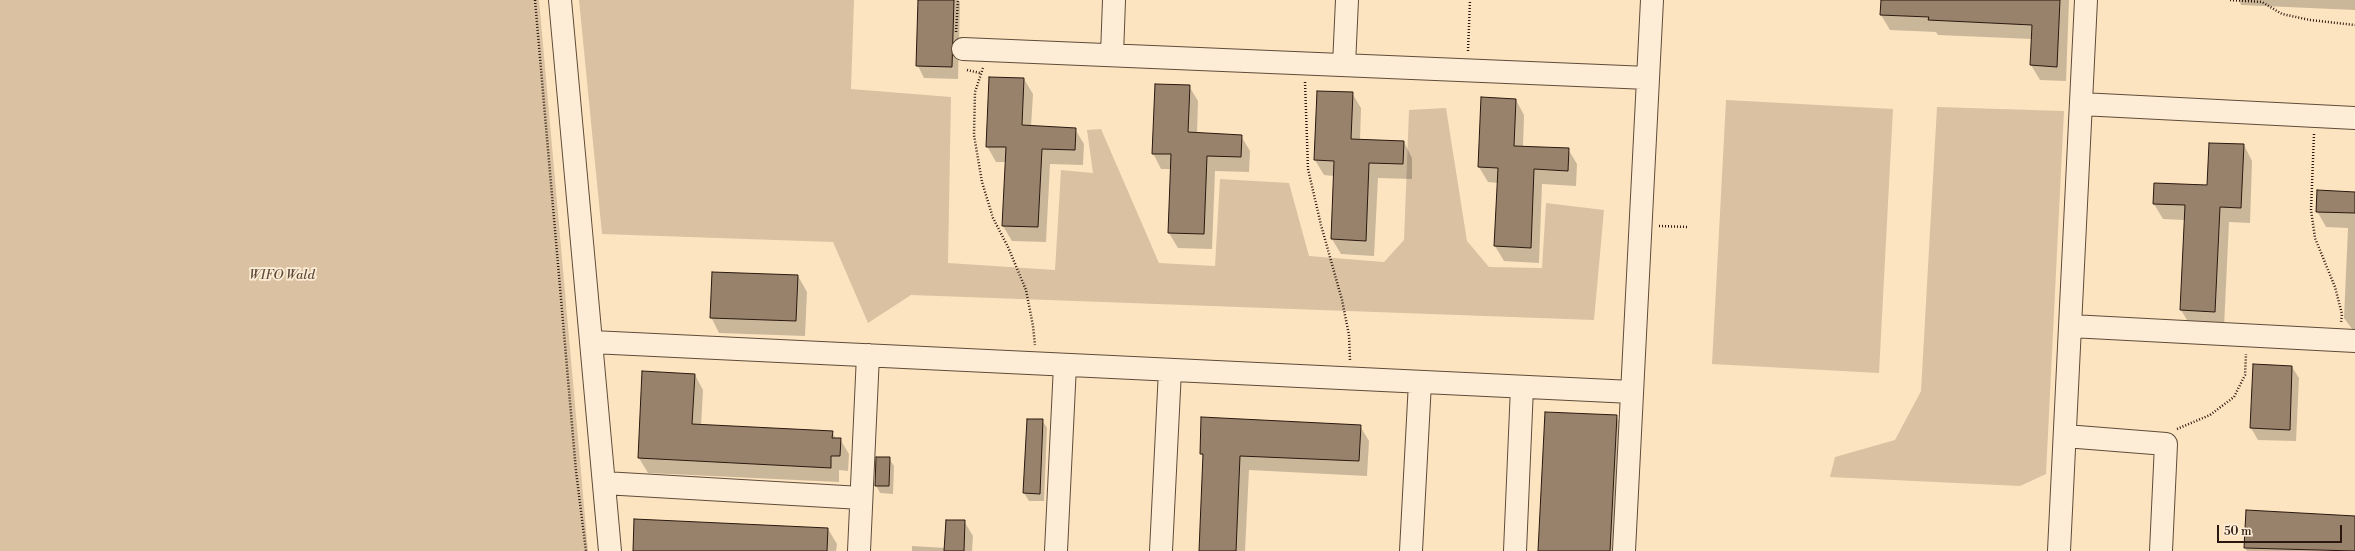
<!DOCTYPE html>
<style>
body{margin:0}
#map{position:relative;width:2355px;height:551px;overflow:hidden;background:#fde4c0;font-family:"Libre Bodoni",serif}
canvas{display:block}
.scale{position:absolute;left:2217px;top:525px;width:125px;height:18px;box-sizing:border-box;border:2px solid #2a180e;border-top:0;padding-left:5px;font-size:12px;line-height:14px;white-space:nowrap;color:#2a180e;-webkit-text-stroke:3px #feedd6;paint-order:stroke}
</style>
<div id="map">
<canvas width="2355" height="551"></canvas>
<div class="scale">50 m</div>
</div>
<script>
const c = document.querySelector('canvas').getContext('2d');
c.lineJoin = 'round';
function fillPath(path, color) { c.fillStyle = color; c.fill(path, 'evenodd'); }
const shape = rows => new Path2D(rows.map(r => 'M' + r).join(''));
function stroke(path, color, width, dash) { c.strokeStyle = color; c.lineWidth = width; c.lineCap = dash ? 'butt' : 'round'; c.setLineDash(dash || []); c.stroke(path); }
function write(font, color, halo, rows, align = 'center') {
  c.font = font + ' "Libre Bodoni",serif'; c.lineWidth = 3.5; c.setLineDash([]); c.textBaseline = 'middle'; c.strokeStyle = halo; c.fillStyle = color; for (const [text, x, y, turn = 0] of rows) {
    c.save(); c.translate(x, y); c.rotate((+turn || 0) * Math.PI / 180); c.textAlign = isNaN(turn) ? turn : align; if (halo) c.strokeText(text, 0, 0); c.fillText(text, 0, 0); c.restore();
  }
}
fillPath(shape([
 [0,0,539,0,588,551,0,551],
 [579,0,854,0,851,89,951,97,948,263,1055,270,1061,170,1093,173,1087,130,1101,129,1159,263,1215,266,1220,179,1289,183,1309,256,1384,262,1404,240,1409,110,1446,108,1467,241,1489,267,1542,268,1546,203,1604,210,1594,320,911,295,868,323,833,242,602,234],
 [1726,100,1893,109,1879,373,1712,364],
 [1937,107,2064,111,2046,474,2020,486,1830,477,1835,457,1895,440,1921,391]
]), '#d9c1a2');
fillPath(shape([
 [919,0,958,0,960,3,958,79,924,78,918,66],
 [1882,0,2069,0,2066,81,2040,80,2031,65,2032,39,1938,35,1936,32,1890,30,1881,15],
 [2239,0,2355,0,2355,10,2241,5],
 [1024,79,1033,94,1031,127,1075,129,1084,144,1083,165,1050,164,1046,242,1012,241,1003,226,1006,162,996,162,987,146],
 [1189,86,1198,101,1197,134,1241,136,1250,151,1249,172,1215,171,1212,249,1178,248,1169,233,1172,169,1161,169,1153,153],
 [1352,93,1361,108,1360,140,1404,142,1412,158,1412,179,1378,178,1374,256,1341,254,1332,239,1334,176,1324,175,1315,160],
 [1516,100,1524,115,1523,147,1568,149,1577,164,1576,186,1542,184,1539,263,1504,261,1495,246,1498,183,1488,182,1479,167],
 [2244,145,2252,161,2250,223,2229,222,2224,327,2190,325,2181,310,2185,220,2163,219,2154,204,2208,186],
 [2355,193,2355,333,2344,318,2348,228,2326,227,2317,211],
 [798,276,807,292,805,336,719,333,711,317],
 [2292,367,2299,378,2296,441,2258,440,2251,428],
 [643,372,695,375,703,390,701,426,832,432,836,439,840,439,849,454,848,471,839,470,839,482,648,473,639,458],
 [1616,416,1625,431,1619,551,1539,551],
 [1042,420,1047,428,1044,501,1029,501,1024,493],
 [1360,426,1369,441,1367,476,1249,470,1245,551,1200,551,1204,459,1201,453],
 [889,458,894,466,893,494,880,493,876,485],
 [2355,517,2355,551,2247,551,2245,548],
 [964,521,973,536,972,551,912,551,912,546,946,548],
 [828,529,837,544,836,551,634,551]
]), '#0003');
const building = shape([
 [918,0,954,0,952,67,916,66,918,0],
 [1881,0,2060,0,2057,67,2030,65,2032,25,1928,20,1929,17,1880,15,1881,0],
 [989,77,1024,78,1022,125,1076,128,1075,150,1042,149,1038,227,1002,226,1006,147,986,147,989,77],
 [1155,84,1190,85,1188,132,1242,135,1241,157,1207,156,1204,234,1168,233,1171,154,1152,154,1155,84],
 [1317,91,1353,92,1351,139,1404,141,1403,164,1369,163,1366,241,1331,239,1334,161,1314,160,1317,91],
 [1481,97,1516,99,1514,146,1569,148,1568,171,1534,169,1531,248,1494,246,1498,168,1478,167,1481,97],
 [2209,143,2244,144,2241,208,2220,207,2215,312,2180,310,2185,205,2153,204,2154,183,2207,185,2209,143],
 [2317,190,2355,192,2355,213,2316,212,2317,190],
 [712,272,798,275,796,321,710,318,712,272],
 [2253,364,2292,366,2290,430,2250,428,2253,364],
 [642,371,695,374,692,424,833,431,832,438,841,438,840,456,831,456,831,468,638,458,642,371],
 [1545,412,1617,415,1610,551,1538,551,1545,412],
 [1201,417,1361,425,1359,461,1240,456,1236,551,1199,551,1203,454,1200,454,1201,417],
 [1027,419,1043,419,1040,494,1023,493,1027,419],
 [876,457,890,457,889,486,875,486,876,457],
 [2246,510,2355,516,2355,551,2244,548,2246,510],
 [634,519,828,528,827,551,633,551,634,519],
 [946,520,965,520,964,551,944,551,946,520]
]);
fillPath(building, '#98826b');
stroke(building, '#2a180e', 1);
const minor = shape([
 [560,0,610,551],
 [963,49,1648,78],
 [1112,55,1114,0],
 [1344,65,1347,0],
 [2081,104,2355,118],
 [2071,326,2355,341],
 [592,342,1632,392],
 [2065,436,2166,444,2161,551],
 [604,483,861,498],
 [859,551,868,355],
 [1056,551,1065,365],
 [1161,551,1170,370],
 [1411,551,1420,382],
 [1515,551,1522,387],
 [1624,551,1652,0],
 [2059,551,2086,0]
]);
stroke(minor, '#5f4b3a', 24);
stroke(shape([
 [535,0,576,471,586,551],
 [2230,0,2262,2,2282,14,2310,20,2355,25],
 [956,32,958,0],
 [1468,51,1470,0],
 [983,68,975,92,974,135,982,182,993,218,1008,247,1026,290,1033,326,1035,345],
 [967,70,980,73],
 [1305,82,1308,169,1321,225,1342,300,1349,335,1350,360],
 [2314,134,2311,210,2315,238,2335,287,2342,314,2341,322],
 [1659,226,1688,227],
 [2177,429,2210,415,2234,397,2245,375,2246,354]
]), '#2a180e', 2.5, [1, 2]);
stroke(minor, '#feedd6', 22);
write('italic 13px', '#5f4b3a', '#feedd6', [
 ["WIFO Wald",282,276]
]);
</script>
